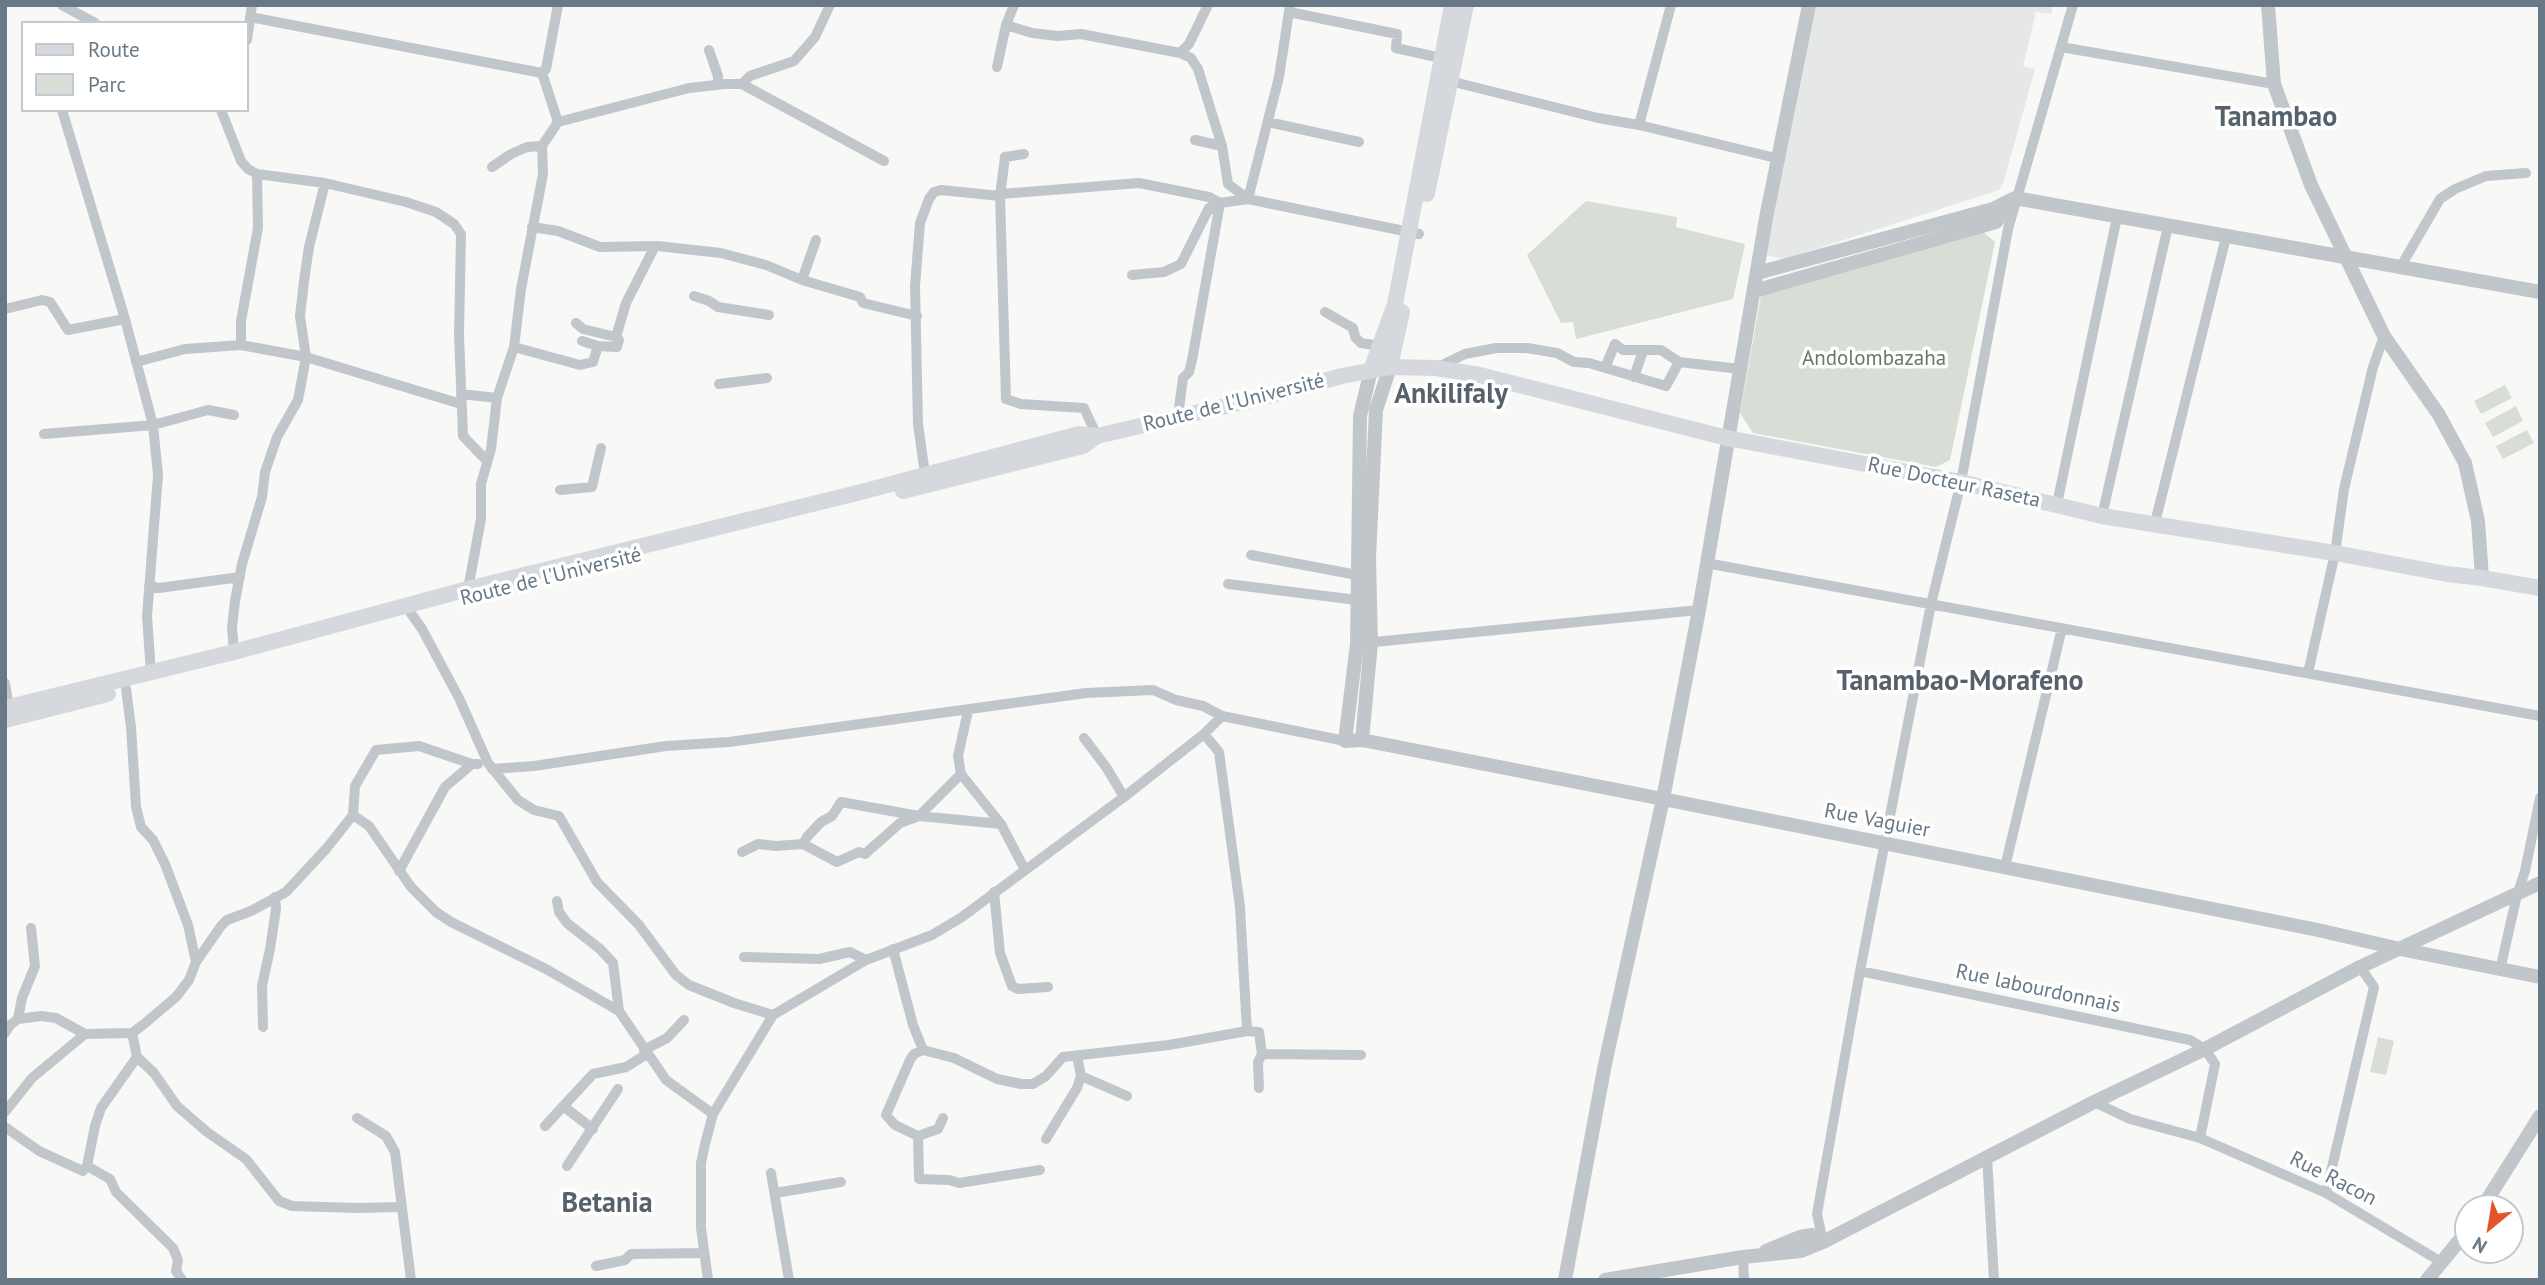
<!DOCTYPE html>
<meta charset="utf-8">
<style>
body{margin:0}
#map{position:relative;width:2545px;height:1285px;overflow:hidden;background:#f8f8f6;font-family:"PT Sans",sans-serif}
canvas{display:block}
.frame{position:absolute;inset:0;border:7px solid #677987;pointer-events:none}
.legend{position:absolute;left:21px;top:21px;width:228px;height:91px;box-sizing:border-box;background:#fff;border:2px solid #c2c9cf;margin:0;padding:9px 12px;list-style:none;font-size:21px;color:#677987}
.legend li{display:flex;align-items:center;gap:14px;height:35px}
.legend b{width:35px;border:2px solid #c2c9cf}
.north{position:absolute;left:2454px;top:1194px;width:70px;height:70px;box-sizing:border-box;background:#fff;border:2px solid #c2c9cf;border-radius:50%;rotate:210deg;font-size:19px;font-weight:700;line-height:28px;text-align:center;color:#677987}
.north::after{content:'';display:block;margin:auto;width:24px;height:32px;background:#e4542a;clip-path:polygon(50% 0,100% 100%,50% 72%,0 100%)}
</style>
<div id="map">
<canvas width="2545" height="1285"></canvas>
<div class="frame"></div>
<ul class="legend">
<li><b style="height:9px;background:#d5d9dd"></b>Route</li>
<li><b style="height:19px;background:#d8ddd5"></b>Parc</li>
</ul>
<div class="north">N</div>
</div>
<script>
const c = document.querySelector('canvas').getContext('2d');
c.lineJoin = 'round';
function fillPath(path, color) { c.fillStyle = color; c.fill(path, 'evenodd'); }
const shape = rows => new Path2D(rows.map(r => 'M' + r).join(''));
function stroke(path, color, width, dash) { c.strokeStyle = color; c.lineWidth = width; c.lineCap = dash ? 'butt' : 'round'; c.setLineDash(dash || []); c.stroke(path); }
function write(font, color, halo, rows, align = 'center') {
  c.font = font + ' "PT Sans",sans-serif'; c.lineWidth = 7; c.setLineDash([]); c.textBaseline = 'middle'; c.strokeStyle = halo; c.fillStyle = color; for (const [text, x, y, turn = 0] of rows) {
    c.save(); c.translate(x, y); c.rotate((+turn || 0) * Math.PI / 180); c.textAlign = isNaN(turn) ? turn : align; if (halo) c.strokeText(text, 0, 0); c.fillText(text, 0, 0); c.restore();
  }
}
fillPath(shape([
 [1814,5,2053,5,2051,14,2036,12,2023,66,2035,69,2003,184,1999,190,1785,259,1765,255]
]), '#e6e7e7');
fillPath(shape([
 [1586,201,1677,217,1676,227,1745,244,1733,299,1576,339,1573,322,1561,323,1527,255],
 [1982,231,1995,242,1950,460,1936,467,1753,433,1740,413,1762,290],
 [2505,385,2512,398,2481,414,2474,401],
 [2516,406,2523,421,2493,437,2485,423],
 [2527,430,2534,443,2503,459,2496,446],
 [2378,1037,2394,1041,2386,1075,2370,1072]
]), '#d8ddd5');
stroke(shape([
 [62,5,95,23],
 [1289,12,1397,34,1396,48,1441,58],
 [250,17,542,73,558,122],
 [1006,25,1032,33,1058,36,1081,34,1180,53,1191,58,1198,69,1222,146,1228,184,1248,199],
 [247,40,252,5],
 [2061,47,2274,84],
 [709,50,718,76,718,84],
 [1180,53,1189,44,1208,5],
 [997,67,1006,25,1014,5],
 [542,73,546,69,558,5],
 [1450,81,1598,118,1639,125,1780,159],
 [742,84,750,76,794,61,815,37,830,5],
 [62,110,125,319,153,425,158,475,147,616,151,673],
 [221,110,241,161,248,169,257,174,325,183,406,202,436,212,454,224,461,234,459,335,463,436,486,460],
 [1268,122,1359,142],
 [1639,125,1671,5],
 [1195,140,1222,146],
 [1024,154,1005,157,1000,196,1006,399,1021,404,1084,408,1097,436],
 [492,167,511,154,527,147,542,146,558,122,689,88,725,84,742,84,884,161],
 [1001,194,1139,183,1209,197,1220,203,1248,199,1419,234],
 [1248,199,1279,77,1290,5],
 [532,227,558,231,600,247,657,246,721,253,766,265,802,280],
 [816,240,802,280,860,297,863,303,917,316],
 [2401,266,2440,199,2455,189,2486,176,2526,173],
 [1132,275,1164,272,1181,264,1209,208,1219,210],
 [694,296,709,301,718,307,769,315],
 [5,309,42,300,50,302,68,330,125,319],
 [1325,312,1353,328,1355,337,1361,343,1381,346],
 [576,323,583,329,616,337,626,303,655,246],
 [582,341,598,346,617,347,619,340,616,337],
 [241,345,241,321,258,228,257,174],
 [514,347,580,365,593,362,598,346],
 [136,362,185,349,241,345,306,357,461,404],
 [1436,368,1465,354,1496,348,1527,348,1557,353,1574,362,1589,363,1666,386,1679,362],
 [1605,368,1615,344,1623,350,1661,350,1679,362,1740,369],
 [1634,377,1643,351],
 [719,384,767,378],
 [461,394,497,398],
 [1178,416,1183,378,1189,372,1192,360,1220,203],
 [44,434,153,425,208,410,234,415],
 [925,474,918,424,915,286,920,223,929,199,934,192,941,190,1000,196],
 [560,490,592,487,601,448],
 [2057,504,2117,217],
 [2102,516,2168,226],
 [2155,523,2226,237],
 [1251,555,1357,575],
 [1706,563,2540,716],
 [1228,584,1357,600],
 [149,586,159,588,240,577],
 [468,589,481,519,481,484,491,449,497,398,514,347,521,289,543,174,542,146],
 [410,612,422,629,459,698,488,763,518,800,534,810,559,816,597,882,639,925,676,975,689,985,734,1003,773,1015],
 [1364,643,1699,610],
 [234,652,232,627,235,601,242,564,262,497,265,472,277,437,298,400,306,357,300,316,304,281,309,247,325,183],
 [2308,673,2335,553,2344,489,2373,367,2384,336],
 [5,683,9,707],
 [968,711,958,756,961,774,1001,824,1025,870],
 [1204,734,1219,752,1240,907,1247,1031],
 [1084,738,1106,767,1124,797],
 [492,769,534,766,666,746,729,742,1086,693,1153,690,1176,700,1203,706,1222,716,1345,741],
 [353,815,355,786,376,750,419,746,472,764],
 [803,844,837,862,859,852,865,854,900,823,919,816,961,774],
 [742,852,758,844,776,846,803,844,807,837,821,822,832,816,841,802,919,816,1001,824],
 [2005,867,2062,628],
 [399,871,445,787,472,764,478,764],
 [994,892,1000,953,1012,986,1018,989,1048,987],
 [557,901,559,912,567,923,600,949,613,963,619,1011],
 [893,949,913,1025,923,1050],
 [744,957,819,959,850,952,866,960],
 [196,962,221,926,227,920,251,911,286,892,326,849,353,815,369,826,411,887,436,912,451,922,546,969,619,1011,666,1080,713,1114],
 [2500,970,2517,895,2525,871,2540,798],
 [1860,971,2190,1040,2205,1049,2215,1064,2200,1138,2130,1119,2094,1102],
 [18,1019,22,998,35,966,31,928],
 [263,1027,262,986,270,949,276,909,275,897],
 [5,1033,10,1025,18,1019,41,1016,56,1018,85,1034],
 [132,1033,137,1057,154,1073,177,1106,207,1132,246,1159,279,1201,292,1206,358,1208,401,1207],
 [644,1050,667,1038,684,1020],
 [1262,1054,1361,1055],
 [1081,1076,1127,1096],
 [563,1106,593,1129],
 [5,1112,32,1078,85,1034,132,1033,144,1024,176,997,189,980,196,962,188,925,165,864,153,840,141,827,136,807,131,727,126,689],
 [357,1118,386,1136,395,1152,411,1280],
 [943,1118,938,1129,918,1136,895,1125,886,1115,910,1060,914,1054,923,1050,954,1058,997,1079,1021,1084,1033,1084,1046,1076,1063,1057,1169,1045,1247,1031,1259,1032,1262,1054,1258,1062,1259,1088],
 [545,1126,593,1074,626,1067,647,1054],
 [5,1127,39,1151,83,1171,87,1166,110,1179,116,1192,173,1248,178,1260,176,1271,182,1280],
 [918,1136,919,1179,949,1180,959,1183,1040,1170],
 [2200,1138,2326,1193,2443,1263],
 [1046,1139,1077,1088,1081,1076,1077,1056],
 [1987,1156,1994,1280],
 [87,1166,95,1126,101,1108,137,1057],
 [567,1166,618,1089],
 [771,1173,789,1280],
 [775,1193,841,1182],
 [2326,1193,2374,987,2360,967],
 [1823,1242,1817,1214,1860,971,1931,604,1961,482,2008,229,2073,5],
 [1743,1257,1744,1280],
 [596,1266,625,1260,631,1254,704,1253],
 [708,1280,701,1228,701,1163,705,1144,713,1114,773,1015,866,960,932,935,962,917,1124,797,1204,734,1222,716]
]), '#c1c6ca', 10);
stroke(shape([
 [2268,5,2274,84,2311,185,2384,336,2439,415,2465,463,2478,521,2482,578],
 [1757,273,1993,209,2015,198,2540,292],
 [1754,291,1996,222,2013,202],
 [1371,370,1360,416,1357,644,1345,741,1362,740,1663,799,2318,930,2400,949,2540,977],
 [1362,740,1371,643,1369,558,1376,410,1390,367],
 [2482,1208,2540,1116],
 [1766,1251,1800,1237,1812,1235,1823,1242],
 [1565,1280,1605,1064,1663,799,1699,610,1766,218,1809,5],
 [1605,1280,1743,1257,1801,1251,1823,1242,2094,1102,2205,1049,2360,967,2540,883],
 [2427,1280,2468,1230]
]), '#c1c6ca', 14);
stroke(shape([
 [1427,194,1466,5],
 [1390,367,1402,312],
 [1371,370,1395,304,1452,5],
 [903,491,1083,446,1097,436],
 [5,708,234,652,468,589,861,492,1079,434,1097,436,1265,397,1342,376,1390,367,1436,368,1480,375,1727,438,1961,482,2102,516,2335,553,2447,574,2482,578,2540,588],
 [5,720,108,694]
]), '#d5d9dd', 16);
write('21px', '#667962', '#fff', [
 ["Andolombazaha",1874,359]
]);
write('21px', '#677987', '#fff', [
 ["Route de l'Université",1234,403,-14],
 ["Rue Docteur Raseta",1954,483,12],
 ["Route de l'Université",551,577,-14],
 ["Rue Vaguier",1877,821,11],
 ["Rue labourdonnais",2038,989,12],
 ["Rue Racon",2333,1179,27]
]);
write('bold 28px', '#55626c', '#fff', [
 ["Tanambao",2276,118],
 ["Ankilifaly",1451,395],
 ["Tanambao-Morafeno",1960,682],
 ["Betania",607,1204]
]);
</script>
